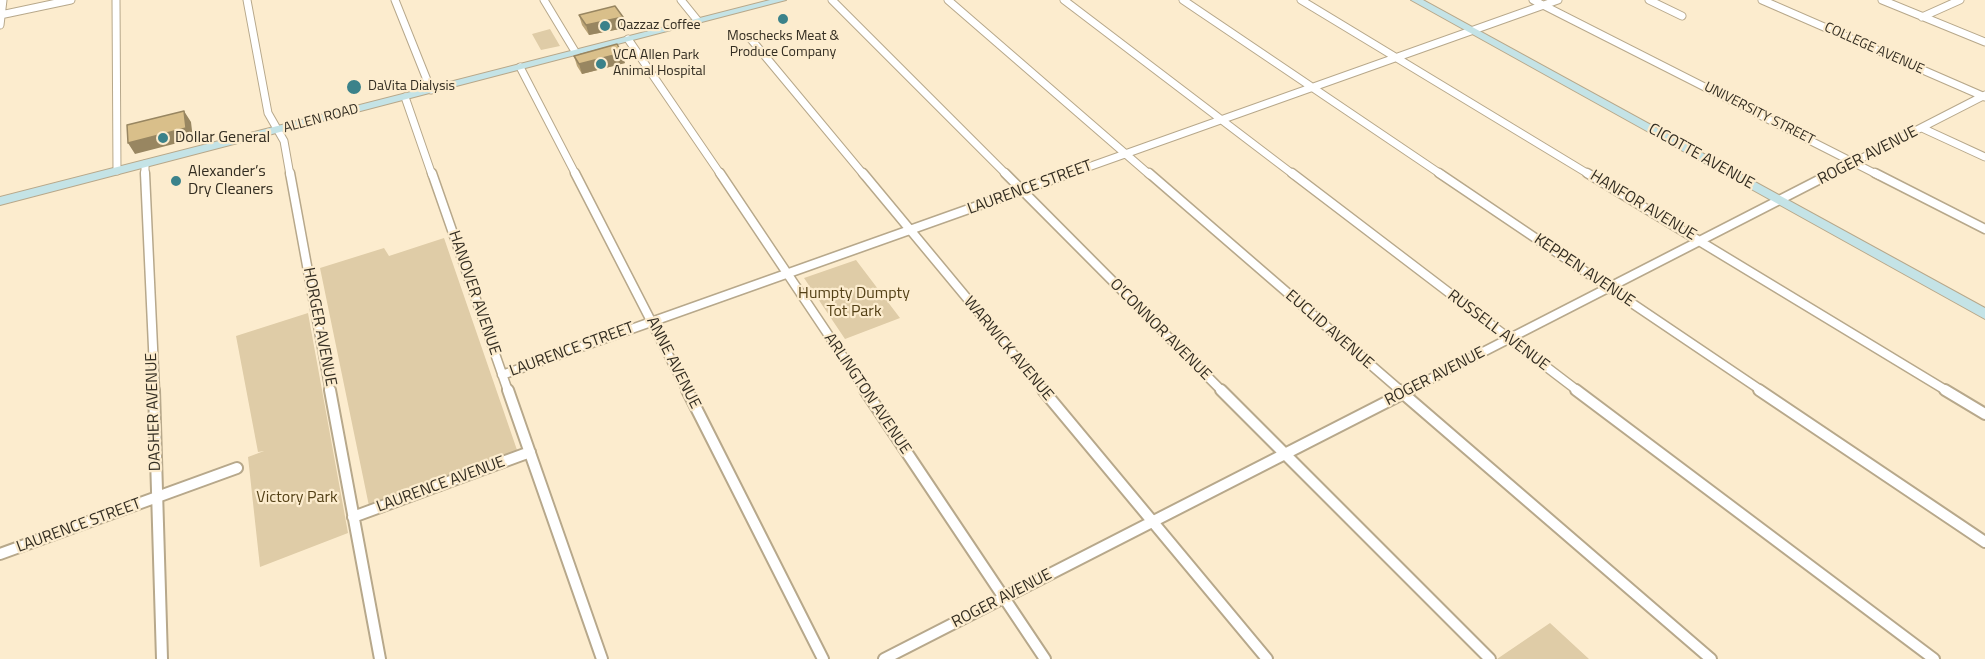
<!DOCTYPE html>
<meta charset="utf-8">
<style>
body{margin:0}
canvas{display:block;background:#fcecce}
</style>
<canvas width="1985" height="659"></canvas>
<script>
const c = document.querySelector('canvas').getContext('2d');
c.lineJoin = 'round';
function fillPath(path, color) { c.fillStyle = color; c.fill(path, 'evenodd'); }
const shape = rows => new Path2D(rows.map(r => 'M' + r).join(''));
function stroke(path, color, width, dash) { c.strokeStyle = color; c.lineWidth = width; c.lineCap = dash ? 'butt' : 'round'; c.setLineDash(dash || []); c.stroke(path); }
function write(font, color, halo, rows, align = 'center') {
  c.font = font + ' "Titillium Web",sans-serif'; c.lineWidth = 4.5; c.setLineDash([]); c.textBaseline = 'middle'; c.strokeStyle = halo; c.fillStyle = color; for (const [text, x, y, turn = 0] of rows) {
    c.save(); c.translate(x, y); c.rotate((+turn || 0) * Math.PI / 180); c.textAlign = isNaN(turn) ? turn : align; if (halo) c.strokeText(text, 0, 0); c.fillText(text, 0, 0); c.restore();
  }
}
fillPath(shape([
 [550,29,560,46,541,50,532,34],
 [444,238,517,450,369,506,320,268,384,248,389,256],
 [856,260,900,318,845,339,804,278],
 [308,313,348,533,260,567,248,457,264,451,258,452,236,336],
 [1550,623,1589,659,1497,659]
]), '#dfcca7');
const streetFar2 = shape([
 [116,0,117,171],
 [247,0,268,113,284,141,290,175],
 [395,0,431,90],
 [544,0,576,53],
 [681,0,698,21],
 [832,0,1007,175],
 [948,0,1150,175],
 [1064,0,1294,175],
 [1183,0,1442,175],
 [1301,0,1590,175],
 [1533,0,1878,175],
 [1649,0,1682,16],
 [1762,0,1985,97],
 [1882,0,1985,42],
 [0,15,71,0],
 [1922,17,1960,0],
 [0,25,3,0],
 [750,38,864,175],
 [628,39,721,175],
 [520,67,576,175],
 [405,97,432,175],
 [1922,128,1985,157],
 [145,164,145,175],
 [1066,175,1558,0],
 [1829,175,1985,95]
]);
const streetFar1 = shape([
 [145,173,155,391],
 [290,173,330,391],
 [432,173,508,391],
 [575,173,687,391],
 [720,173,866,391],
 [863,173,1044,391],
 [1005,173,1222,391],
 [1149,173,1401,391],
 [1292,173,1578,391],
 [1439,173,1762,391],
 [1587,173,1947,391],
 [1875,173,1985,229],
 [502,375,1070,173],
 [1407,391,1832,173]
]);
const street = shape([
 [154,390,162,659],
 [330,390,380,659],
 [508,390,602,659],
 [687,390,823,659],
 [865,390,1045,659],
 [1043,390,1267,659],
 [1221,390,1490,659],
 [1399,390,1711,659],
 [1576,390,1934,659],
 [1759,390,1985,542],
 [1945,390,1985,414],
 [353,517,530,452],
 [0,554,237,468],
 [884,659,1410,390]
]);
const secondary = shape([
 [770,0,786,0,0,205,0,197,770,0],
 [1411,0,1423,0,1985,308,1985,319,1411,0]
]);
stroke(streetFar2, '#b7a88b', 9);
stroke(streetFar1, '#b7a88b', 11);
stroke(street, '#b7a88b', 14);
stroke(secondary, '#b7a88b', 2);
stroke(streetFar2, '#fff', 7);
stroke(streetFar1, '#fff', 8);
stroke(street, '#fff', 10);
fillPath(secondary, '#c4e3e6');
fillPath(shape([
 [579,15,625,28,589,35,582,25],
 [574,56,625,63,582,74,577,66]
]), '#bba477');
fillPath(shape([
 [623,17,625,28,589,35,586,25],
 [622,53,625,63,582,74,579,64],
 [184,111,191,122,193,139,135,154,128,143]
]), '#988661');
const building = shape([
 [615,6,623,17,586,25,579,15,615,6],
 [617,44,622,53,579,64,574,56,617,44],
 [184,111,186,128,128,143,127,125,184,111]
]);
fillPath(building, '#d9bf8a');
stroke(building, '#988661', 1.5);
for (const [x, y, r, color] of [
 [783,19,6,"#3b828a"],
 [605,26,6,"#3b828a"],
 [601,64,6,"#3b828a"],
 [354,87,8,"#3b828a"],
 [163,138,6,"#3b828a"],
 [176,181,6,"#3b828a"]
]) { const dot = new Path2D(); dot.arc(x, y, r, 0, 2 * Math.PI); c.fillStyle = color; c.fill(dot); stroke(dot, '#fcecce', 2); }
write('14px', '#342e22', '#fcecce', [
 ["Qazzaz Coffee",617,26],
 ["Moschecks Meat &",783,37,"center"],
 ["Produce Company",783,53,"center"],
 ["VCA Allen Park",613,56],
 ["Animal Hospital",613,72],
 ["DaVita Dialysis",368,87]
], 'left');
write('14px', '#342e22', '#fcecce', [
 ["COLLEGE AVENUE",1874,49,24],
 ["UNIVERSITY STREET",1759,114,27],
 ["ALLEN ROAD",321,119,-15]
]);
write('16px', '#342e22', '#fcecce', [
 ["Dollar General",175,138],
 ["Alexander’s",188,172],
 ["Dry Cleaners",188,190]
], 'left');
write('16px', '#342e22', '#fcecce', [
 ["ROGER AVENUE",1868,156,-27],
 ["CICOTTE AVENUE",1701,157,29],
 ["LAURENCE STREET",1030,188,-20],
 ["HANFOR AVENUE",1643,206,31],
 ["KEPPEN AVENUE",1584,271,34],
 ["HANOVER AVENUE",474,293,71],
 ["HORGER AVENUE",319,327,79],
 ["O'CONNOR AVENUE",1160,330,45],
 ["EUCLID AVENUE",1329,330,41],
 ["RUSSELL AVENUE",1498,331,37],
 ["WARWICK AVENUE",1008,349,50],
 ["LAURENCE STREET",572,350,-20],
 ["ANNE AVENUE",673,363,63],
 ["ROGER AVENUE",1435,377,-27],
 ["ARLINGTON AVENUE",867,394,56],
 ["DASHER AVENUE",154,412,-92],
 ["LAURENCE AVENUE",441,485,-20],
 ["LAURENCE STREET",79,526,-20],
 ["ROGER AVENUE",1002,599,-27]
]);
write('16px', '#544117', '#fcecce', [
 ["Humpty Dumpty",854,294],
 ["Tot Park",854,312],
 ["Victory Park",297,498]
]);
</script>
